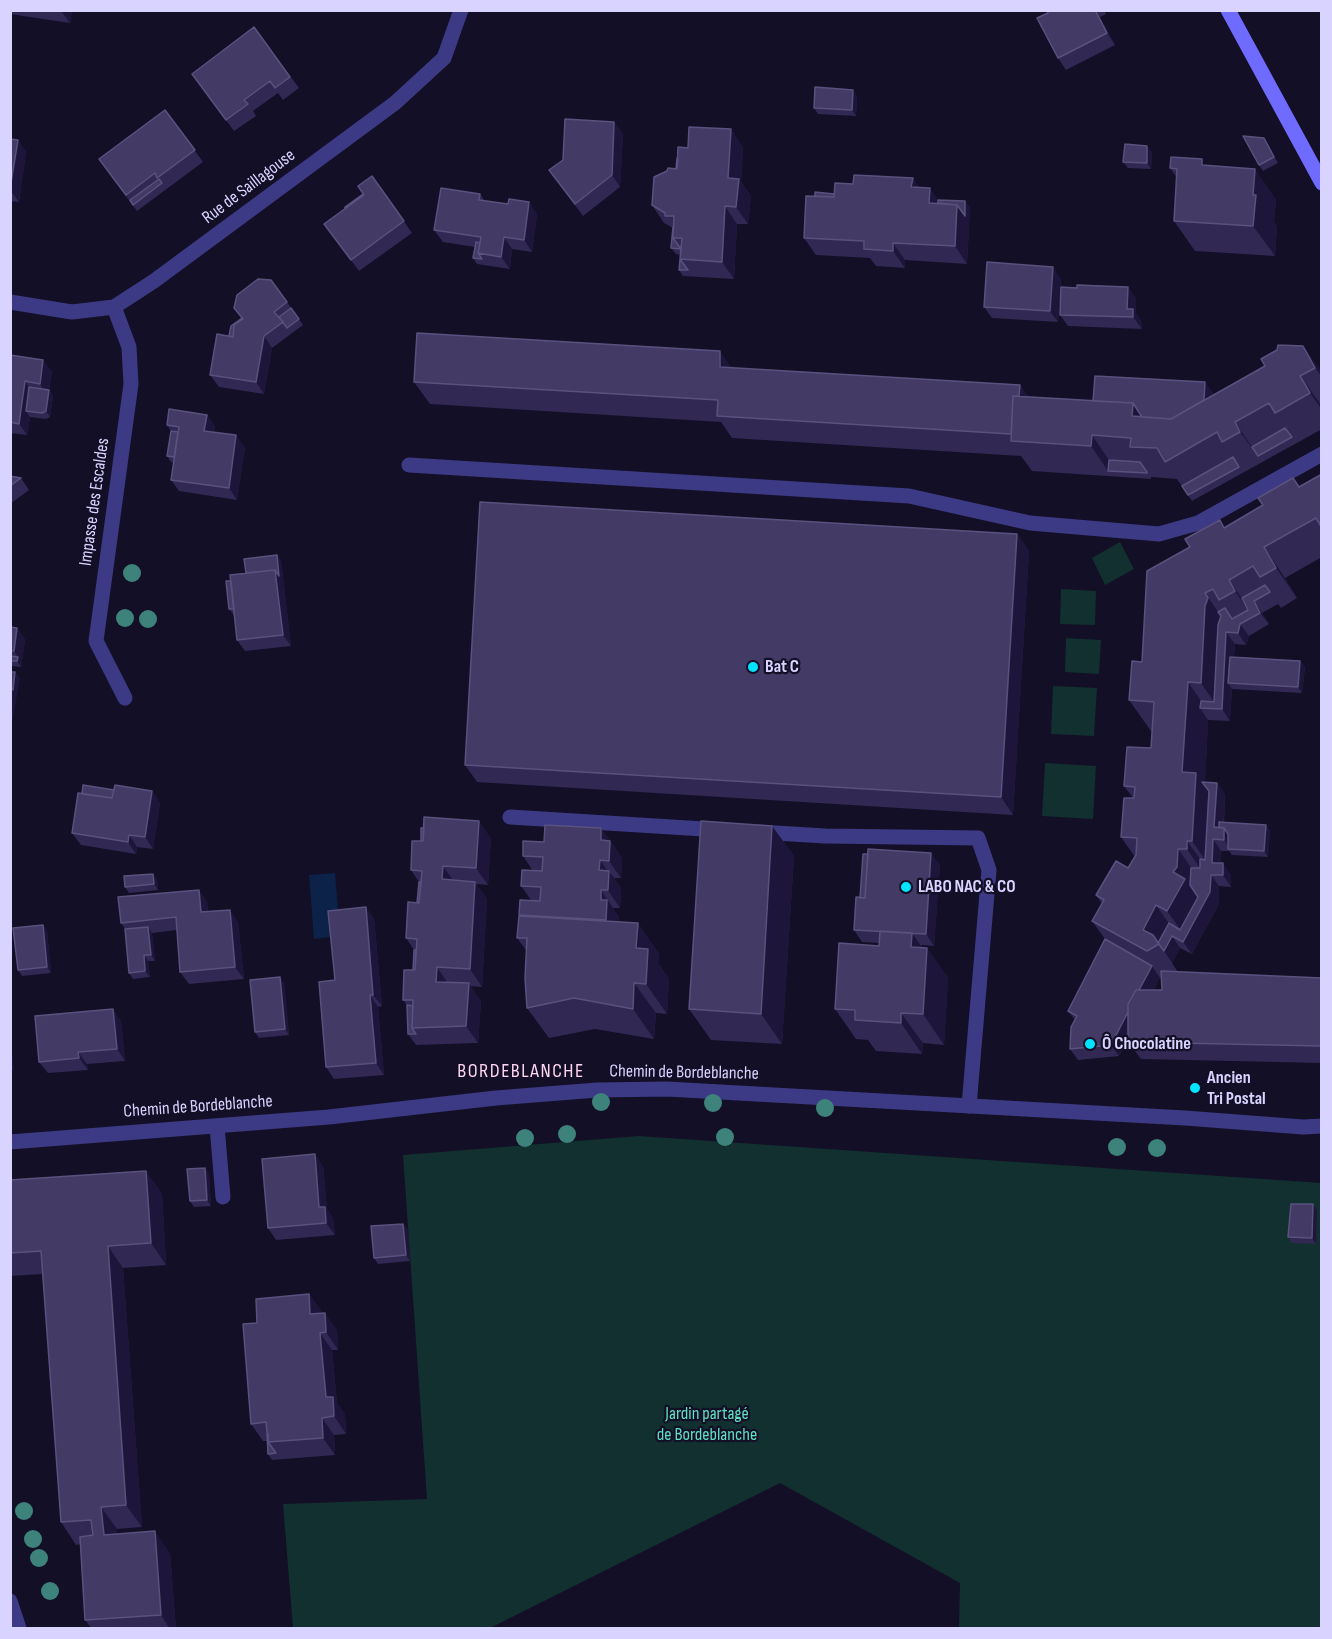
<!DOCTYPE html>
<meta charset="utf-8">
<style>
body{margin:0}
#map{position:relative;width:1332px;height:1639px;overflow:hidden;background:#130f26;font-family:"Sofia Sans Condensed",sans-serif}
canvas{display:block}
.frame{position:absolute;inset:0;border:12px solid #d9d4ff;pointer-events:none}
</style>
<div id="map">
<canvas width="1332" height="1639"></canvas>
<div class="frame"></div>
</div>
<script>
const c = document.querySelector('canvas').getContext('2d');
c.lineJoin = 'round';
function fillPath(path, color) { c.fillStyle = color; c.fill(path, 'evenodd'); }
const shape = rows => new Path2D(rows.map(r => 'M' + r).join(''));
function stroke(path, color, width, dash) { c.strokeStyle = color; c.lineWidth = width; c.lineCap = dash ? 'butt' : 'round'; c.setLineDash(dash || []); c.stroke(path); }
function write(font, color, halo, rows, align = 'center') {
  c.font = font + ' "Sofia Sans Condensed",sans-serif'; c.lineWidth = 4.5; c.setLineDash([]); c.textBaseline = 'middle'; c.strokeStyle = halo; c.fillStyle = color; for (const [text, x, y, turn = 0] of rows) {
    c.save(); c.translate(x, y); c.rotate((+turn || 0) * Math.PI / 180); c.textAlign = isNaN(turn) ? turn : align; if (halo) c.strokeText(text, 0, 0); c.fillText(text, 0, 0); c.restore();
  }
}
fillPath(shape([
 [1120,542,1134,569,1105,585,1092,558],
 [1061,589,1096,591,1095,625,1060,624],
 [1066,638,1101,640,1099,674,1065,672],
 [1053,686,1097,688,1094,736,1051,734],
 [1045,763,1096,766,1093,819,1042,816],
 [639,1136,1321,1183,1321,1628,959,1628,960,1583,780,1483,490,1628,293,1628,283,1504,427,1499,403,1155]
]), '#12302f');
fillPath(shape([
 [335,873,339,922,337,936,314,939,309,875]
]), '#0c2248');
stroke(shape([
 [409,465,909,496,1030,523,1159,534,1198,523,1322,454],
 [510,817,720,830],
 [759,832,825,836,978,838,989,870,969,1106],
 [217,1126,223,1197]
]), '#3d3a85', 15);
stroke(shape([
 [10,302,72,312,114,307,154,281,395,103,444,58,461,10],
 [114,307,129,347,131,384,96,641,125,698],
 [10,1142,329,1117,496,1098,597,1090,667,1089,1185,1118,1303,1127,1322,1126],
 [10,1601,19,1628]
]), '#3d3a85', 15);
stroke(shape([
 [1228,10,1322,183]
]), '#6f6bff', 15);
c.fillStyle = '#3d827b';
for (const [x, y] of [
 [132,573],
 [125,618],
 [148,619],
 [601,1102],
 [713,1103],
 [825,1108],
 [567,1134],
 [725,1137],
 [525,1138],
 [1117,1147],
 [1157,1148],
 [24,1511],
 [33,1539],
 [39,1558],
 [50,1591]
]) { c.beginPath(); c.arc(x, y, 9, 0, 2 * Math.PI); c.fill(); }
fillPath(shape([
 [10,10,72,10,70,23,10,14],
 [1047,10,1104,10,1106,14,1100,17,1115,45,1066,70,1058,58],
 [254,27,299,88,283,100,278,93,253,111,256,116,234,131,200,85],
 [857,96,856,116,818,114,814,108],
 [165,110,203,162,137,211,107,171],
 [614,122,623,134,620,187,583,216,549,170],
 [10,139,18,140,26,152,19,202,10,201],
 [1268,144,1278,163,1263,171,1259,165],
 [743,147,741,182,751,196,748,224,737,224,734,279,683,276,679,270,680,255,676,254,671,248,673,228,664,223,652,205,676,169,678,158],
 [1152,152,1151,169,1128,168,1123,162],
 [1207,165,1276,199,1274,222,1277,226,1275,256,1195,251,1174,221,1177,178,1170,168],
 [372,176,412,233,359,271,324,224,363,194],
 [913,178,919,188,938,200,970,207,967,264,905,260,905,268,876,266,870,258,816,255,804,238,815,196,834,194,853,184],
 [480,194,484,200,537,214,532,252,512,249,510,269,477,264,473,258,475,247,443,242,434,230],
 [1061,279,1058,322,992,318,984,307],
 [1128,287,1136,299,1136,313,1141,321,1142,329,1068,326,1060,315,1077,288],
 [287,302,303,325,272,348,264,394,219,387,210,375,229,336,242,318,234,308],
 [1303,346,1322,373,1322,429,1192,501,1177,479,1151,477,1151,479,1032,471,1021,456,732,438,721,422,430,404,414,382,732,368,1020,385,1028,397,1093,401,1214,395],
 [10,355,52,371,49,390,53,396,50,417,46,419,30,417,27,435,10,433],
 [207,415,215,427,214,432,245,447,237,500,179,491,171,480,174,463,171,462,167,456,171,431,167,425],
 [1322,474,1322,557,1285,578,1297,598,1281,608,1278,604,1262,613,1269,624,1249,636,1246,645,1235,644,1234,657,1300,661,1305,667,1302,693,1232,689,1230,721,1208,720,1205,782,1217,783,1225,795,1224,823,1266,825,1270,831,1268,857,1232,855,1229,851,1221,851,1221,863,1231,875,1231,887,1219,886,1219,904,1192,954,1180,948,1172,963,1178,972,1322,978,1322,1063,1141,1059,1128,1042,1128,1038,1119,1056,1078,1060,1070,1049,1075,1020,1068,1011,1105,939,1092,921,1102,904,1096,895,1128,868,1135,857,1121,837,1133,798,1124,786,1151,748,1152,731,1151,731,1129,700,1142,662,1225,527,1263,505,1293,478,1299,486],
 [1160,977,1161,978,1162,990,1154,990],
 [10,476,21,478,29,490,10,504],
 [1017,534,1029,551,1013,815,477,782,465,765],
 [277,555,281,561,291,646,245,651,237,640,234,615,229,609,231,581],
 [10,627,17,628,25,640,21,667,10,666],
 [114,790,152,791,160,803,153,849,137,847,136,854,81,845,72,833,82,794],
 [772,826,794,856,782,1044,711,1040,689,1009],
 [601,828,622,858,621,878,614,878,621,888,620,908,613,908,613,909,619,917,619,921,659,953,658,963,669,979,667,1014,656,1013,654,1039,595,1029,549,1038,527,1008,526,950,517,938,531,900,521,886,533,871,523,856,544,842],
 [491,838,488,885,476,884,487,899,482,987,470,986,481,1001,478,1043,416,1045,408,1034,407,1005,403,1000,413,970,414,950,406,938,417,903,419,882,411,870,421,841],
 [940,865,934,946,921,945,923,948,927,948,948,978,944,1045,923,1043,922,1054,876,1051,868,1040,856,1039,835,1009,879,946,879,943,862,942,854,930,860,898],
 [153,874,157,880,158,890,129,893,125,887],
 [207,901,208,912,238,922,244,979,189,984,180,972,177,930,152,933,155,961,148,961,150,977,133,979,129,973,125,929,121,923],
 [374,918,382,1006,378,1007,384,1075,334,1079,326,1067,335,980],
 [43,925,47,931,51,973,22,976,18,970],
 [284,983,289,1035,259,1038,255,1032],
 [121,1021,125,1061,87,1064,88,1070,48,1073,39,1062],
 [323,1166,327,1209,333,1219,335,1235,276,1240,268,1228],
 [205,1168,209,1174,211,1206,194,1207,190,1201],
 [10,1180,162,1193,166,1265,123,1268,142,1527,117,1529,117,1534,170,1553,176,1629,92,1629,85,1620,81,1544,76,1545,61,1522,43,1274,10,1276],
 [1313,1204,1317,1210,1316,1244,1292,1243,1288,1237],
 [403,1224,408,1230,410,1261,378,1264,374,1258],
 [309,1294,321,1311,321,1313,337,1330,338,1350,332,1350,337,1403,345,1414,346,1434,334,1435,335,1455,272,1460,268,1454,267,1441,263,1441,251,1424,256,1323]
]), '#312854');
fillPath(shape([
 [62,10,72,10,70,23,61,11],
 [1095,10,1100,17,1115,45,1107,33],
 [853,90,857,96,856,116,852,110],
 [614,122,623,134,620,187,612,175],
 [731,129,743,147,741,182,751,196,748,224,736,207,728,178],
 [1264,138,1268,144,1278,163,1274,157],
 [18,140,26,152,19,202,10,190],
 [1147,146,1152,152,1151,169,1147,163],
 [1255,169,1276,199,1274,222,1277,226,1275,256,1253,226,1253,195],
 [913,178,925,195,911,187],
 [930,188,942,206,929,203],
 [965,201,970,207,967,264,955,246,957,205],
 [529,202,537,214,532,252,524,240],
 [725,206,737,224,734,279,722,262],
 [504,237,512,249,510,269,501,257],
 [893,243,905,260,905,268,893,251],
 [1053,267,1061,279,1058,322,1050,311],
 [1128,287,1136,299,1136,313,1141,321,1142,329,1127,309],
 [264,336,272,348,264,394,256,382],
 [1303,346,1322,373,1322,377,1315,368],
 [720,351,736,374,720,367],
 [43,360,52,371,48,396,40,384],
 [1300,376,1322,406,1322,410,1310,393],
 [25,381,33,393,26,411,30,417,27,435,19,424],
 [1205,382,1214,394,1212,422,1203,419],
 [1020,385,1036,407,1017,434],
 [49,390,53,396,50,417,46,411],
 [1133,403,1154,434,1132,416],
 [207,415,215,427,212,443,204,431],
 [1235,422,1256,453,1258,456,1240,432],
 [236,435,245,447,237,500,229,488],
 [1092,435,1113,466,1108,471,1091,446],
 [1017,534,1029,551,1013,815,1001,797],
 [1264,547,1285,578,1297,598,1276,568],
 [277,555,281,561,291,646,283,635,275,570],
 [1229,580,1250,610,1253,617,1235,591],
 [1205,593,1226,623,1226,632,1235,644,1232,683,1228,683,1232,689,1230,721,1222,709,1219,709,1201,683],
 [1254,601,1262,613,1269,624,1260,613],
 [1240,624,1249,636,1246,645,1238,633],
 [17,628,25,640,22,663,14,651],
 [18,657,22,663,21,667,17,661],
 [1300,661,1305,667,1302,693,1298,687],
 [15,672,20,678,10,735,10,687],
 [1188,682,1206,708,1200,708,1208,720,1205,785,1217,783,1225,795,1223,833,1213,839,1221,851,1221,874,1213,871,1192,841,1182,772],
 [152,791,160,803,153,849,145,837],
 [479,821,491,838,488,885,476,868],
 [1266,825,1270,831,1268,857,1264,851],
 [772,826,794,856,782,1044,761,1014],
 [601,828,622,858,621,878,609,861,601,840],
 [1224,828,1232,840,1230,849,1224,840],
 [129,835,137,847,136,854,128,842],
 [1187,841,1209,871,1208,880,1187,849],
 [1178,849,1199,879,1211,875,1219,886,1219,904,1192,954,1183,942,1186,937,1167,911,1173,872],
 [931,853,940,865,934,946,926,934],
 [600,860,609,873,609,871,621,888,620,908,608,890,599,870],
 [1223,863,1231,875,1231,887,1223,875],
 [443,866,455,883,442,879],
 [153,874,157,880,158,890,154,884],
 [475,882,487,899,482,987,470,969],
 [199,890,207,901,209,924,201,912],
 [601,890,619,917,618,937,606,920,601,900],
 [1156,905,1177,935,1172,936,1180,948,1172,963,1180,974,1159,944,1143,930],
 [366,907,374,918,382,1006,373,995],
 [230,910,238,922,244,979,235,967],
 [638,923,659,953,658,963,669,979,667,1014,646,984,636,948],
 [43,925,47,931,51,973,47,967],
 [148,927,152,933,155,961,151,955],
 [912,933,926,953,927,948,948,978,944,1045,923,1014,911,947],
 [144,955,148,961,150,977,145,971],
 [1152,966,1160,978,1119,1056,1111,1045],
 [437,967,449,985,436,982],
 [280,977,284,983,289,1035,285,1029],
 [469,983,481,1001,478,1043,466,1026],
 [634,983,656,1013,654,1039,633,1009],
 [370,995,378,1007,384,1075,376,1063],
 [113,1009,121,1021,125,1061,117,1049],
 [901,1013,923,1043,922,1054,901,1023],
 [10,1031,14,1072,10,1067],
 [78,1052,87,1064,88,1070,79,1058],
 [315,1154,323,1166,327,1209,333,1219,335,1235,326,1223,319,1207],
 [205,1168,209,1174,211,1206,207,1200],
 [146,1171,162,1193,166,1265,151,1243],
 [1313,1204,1317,1210,1316,1244,1312,1238],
 [403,1224,408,1230,410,1261,406,1255],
 [108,1246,123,1268,142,1527,126,1505],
 [309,1294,321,1311,322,1331,310,1314],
 [325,1313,337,1330,338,1350,326,1332],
 [320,1333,332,1350,337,1403,345,1414,346,1434,334,1416,326,1397],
 [322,1418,334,1435,335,1455,323,1438],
 [101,1507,117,1529,119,1557,104,1535],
 [155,1531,170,1553,176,1629,170,1629,161,1615]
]), '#1d163a');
const building = shape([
 [1047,10,1095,10,1107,33,1058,58,1037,18,1048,13,1047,10],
 [254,27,290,77,275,88,270,81,244,100,248,104,226,120,192,74,254,27],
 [815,87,853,90,852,110,814,108,815,87],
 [165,110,195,150,157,178,155,173,126,195,99,159,165,110],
 [565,119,614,122,612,175,575,204,549,170,563,160,565,119],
 [689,127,731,129,728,178,739,179,736,207,725,206,722,262,680,259,682,238,673,238,674,216,665,216,665,213,652,205,654,177,667,171,668,168,677,169,678,147,688,148,689,127],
 [1243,136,1264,138,1274,157,1259,165,1243,136],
 [10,139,18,140,10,189,10,139],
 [1125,144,1147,146,1147,163,1123,162,1125,144],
 [1171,157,1202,159,1202,165,1255,169,1253,195,1256,195,1253,226,1174,221,1177,169,1170,168,1171,157],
 [677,158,678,158,677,169,676,169,677,158],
 [854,175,913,178,911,187,930,188,929,203,957,205,955,246,893,243,893,251,864,249,864,241,804,238,806,196,834,197,835,183,853,184,854,175],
 [372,176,404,221,351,260,324,224,364,195,358,186,372,176],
 [159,179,162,183,133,205,130,200,159,179],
 [441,188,480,194,479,200,508,204,509,199,529,202,524,240,504,237,501,257,478,253,481,237,434,230,441,188],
 [815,192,834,194,834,197,815,196,815,192],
 [363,194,364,195,345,208,345,207,363,194],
 [938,200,965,201,965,216,957,205,938,203,938,200],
 [673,227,673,238,681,249,671,248,673,227],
 [476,242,480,243,478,253,482,259,473,258,476,242],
 [681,249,680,259,688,270,679,270,681,249],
 [987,262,1053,267,1050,311,984,307,987,262],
 [258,279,271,280,287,302,274,312,283,322,264,336,256,382,210,375,217,334,233,337,234,325,243,319,234,308,237,295,258,279],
 [1077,285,1128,287,1127,309,1133,309,1133,317,1060,315,1061,287,1077,288,1077,285],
 [291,308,299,319,287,328,279,317,291,308],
 [242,318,243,319,234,325,233,337,229,336,231,326,242,318],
 [417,333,720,351,720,367,1020,385,1019,396,1013,396,1011,434,717,416,718,400,414,382,417,333],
 [1278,345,1303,346,1315,368,1300,376,1310,393,1275,413,1269,403,1235,422,1240,432,1222,442,1217,432,1165,462,1157,448,1130,447,1131,438,1092,435,1091,446,1011,441,1013,396,1133,403,1132,416,1171,419,1265,366,1261,359,1277,350,1278,345],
 [10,355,43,360,40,384,25,381,19,424,10,422,10,355],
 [1095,376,1205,382,1204,400,1171,419,1142,417,1133,403,1093,401,1095,376],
 [29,387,49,390,46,411,42,413,26,411,29,387],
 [169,409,207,415,204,431,236,435,229,488,171,480,179,427,167,425,169,409],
 [1285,428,1292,437,1258,456,1252,447,1285,428],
 [171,431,178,432,174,457,167,456,171,431],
 [1233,457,1239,467,1188,495,1182,486,1233,457],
 [1109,460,1140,462,1147,472,1147,473,1108,471,1109,460],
 [1322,474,1322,528,1316,518,1264,547,1276,568,1260,577,1253,566,1229,580,1235,591,1219,600,1213,589,1205,593,1208,598,1205,606,1201,683,1188,682,1182,772,1196,773,1192,841,1187,841,1187,849,1178,849,1177,867,1173,872,1185,879,1167,911,1156,905,1143,930,1153,935,1159,944,1147,951,1092,921,1104,900,1096,895,1116,861,1128,868,1136,855,1137,838,1121,837,1124,798,1134,798,1135,787,1124,786,1127,747,1151,748,1154,702,1129,700,1132,661,1142,662,1147,571,1190,547,1185,539,1220,520,1224,528,1263,505,1258,498,1293,478,1299,487,1322,474],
 [10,476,21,478,10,486,10,476],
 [480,502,1017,534,1001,797,465,765,480,502],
 [277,555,279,576,275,570,246,573,244,559,277,555],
 [275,570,283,635,237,640,230,575,275,570],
 [226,581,231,581,234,609,229,609,226,581],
 [1265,585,1270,592,1254,601,1260,613,1240,624,1238,633,1226,632,1222,709,1200,708,1201,701,1214,702,1218,625,1221,616,1218,612,1225,608,1232,619,1248,610,1242,598,1265,585],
 [10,627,17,628,14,651,10,651,10,627],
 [10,656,18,657,17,661,10,661,10,656],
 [1230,657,1300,661,1298,687,1228,683,1230,657],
 [10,672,15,672,13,690,10,687,10,672],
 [1202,782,1217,783,1214,827,1224,828,1224,840,1213,839,1212,863,1223,863,1223,875,1211,875,1210,892,1183,942,1172,936,1164,951,1158,943,1169,923,1180,930,1198,897,1190,885,1191,868,1200,868,1200,859,1205,860,1209,791,1202,782],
 [83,785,114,790,112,798,82,794,83,785],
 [115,785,152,791,145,837,129,835,128,842,72,833,78,793,112,798,115,785],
 [424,817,479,821,476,868,443,866,442,879,475,882,470,969,437,967,436,982,469,983,466,1026,412,1028,413,1000,403,1000,404,970,415,970,417,939,406,938,408,902,419,903,422,871,411,870,412,841,423,841,424,817],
 [701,821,772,826,761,1014,689,1009,701,821],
 [1219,822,1266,825,1264,851,1228,849,1228,834,1224,828,1219,827,1219,822],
 [545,825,601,828,601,840,610,841,609,861,600,860,599,870,609,871,608,890,601,890,601,900,607,900,606,920,519,915,520,900,540,901,541,887,521,886,522,870,542,871,543,857,523,856,523,841,544,842,545,825],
 [421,828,424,828,423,841,421,841,421,828],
 [868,849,931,853,926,934,854,930,856,897,865,898,868,849],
 [863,854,868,854,865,898,860,898,863,854],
 [153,874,154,884,125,887,124,876,153,874],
 [419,882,421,882,419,903,417,903,419,882],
 [199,890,201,912,230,910,235,967,180,972,176,917,121,923,118,897,199,890],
 [366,907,373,995,370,995,376,1063,326,1067,319,982,335,980,328,911,366,907],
 [519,916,638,923,636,948,648,949,646,984,634,983,633,1009,574,998,527,1008,525,978,527,938,517,938,519,916],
 [43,925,47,967,18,970,13,928,43,925],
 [148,927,151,955,144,955,145,971,129,973,125,929,148,927],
 [880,931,912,933,911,947,927,948,923,1014,901,1013,901,1023,855,1020,855,1010,835,1009,839,943,879,946,880,931],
 [1105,939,1152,966,1139,990,1136,990,1128,1004,1128,1012,1111,1045,1070,1049,1071,1027,1077,1016,1068,1011,1105,939],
 [414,950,416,950,415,970,413,970,414,950],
 [1161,971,1322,978,1322,1046,1128,1042,1128,1004,1136,990,1162,990,1161,971],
 [280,977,285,1029,255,1032,250,980,280,977],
 [407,1005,413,1006,412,1028,416,1034,408,1034,407,1005],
 [113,1009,117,1049,78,1052,79,1058,39,1062,35,1016,113,1009],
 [315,1154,319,1207,325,1207,326,1223,268,1228,262,1159,315,1154],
 [205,1168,207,1200,190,1201,187,1169,205,1168],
 [146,1171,151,1243,108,1246,126,1505,101,1507,104,1535,155,1531,161,1615,85,1620,80,1537,93,1535,91,1520,61,1522,41,1251,10,1253,10,1180,146,1171],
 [1291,1204,1313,1204,1312,1238,1288,1237,1291,1204],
 [403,1224,406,1255,374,1258,371,1226,403,1224],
 [309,1294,310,1314,325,1313,326,1332,320,1333,326,1397,333,1397,334,1416,322,1418,323,1438,268,1442,266,1422,251,1424,243,1324,257,1323,256,1299,309,1294],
 [267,1434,268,1434,268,1442,276,1453,268,1454,267,1434]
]);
fillPath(building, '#433a66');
stroke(building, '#5a527e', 1.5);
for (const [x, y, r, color] of [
 [753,667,6,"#00e5ff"],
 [906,887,6,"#00e5ff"],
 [1090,1044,6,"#00e5ff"],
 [1195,1088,6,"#00e5ff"]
]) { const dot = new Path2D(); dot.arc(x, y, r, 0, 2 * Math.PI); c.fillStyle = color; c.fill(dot); stroke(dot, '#130f26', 2); }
write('18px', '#d9d4ff', '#130f26', [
 ["Rue de Saillagouse",249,187,-37],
 ["Impasse des Escaldes",95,502,-82],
 ["Chemin de Bordeblanche",684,1073,1],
 ["Chemin de Bordeblanche",198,1107,-4]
]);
write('bold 18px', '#d9d4ff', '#130f26', [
 ["Bat C",765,667],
 ["LABO NAC & CO",918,887],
 ["Ô Chocolatine",1102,1044],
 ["Ancien",1207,1078],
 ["Tri Postal",1207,1099]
], 'left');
write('18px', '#5fe0c0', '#130f26', [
 ["Jardin partagé",707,1414],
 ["de Bordeblanche",707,1435]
]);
c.letterSpacing = '1.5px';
write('20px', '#ffd6f0', '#130f26', [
 ["BORDEBLANCHE",521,1072]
]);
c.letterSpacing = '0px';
</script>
